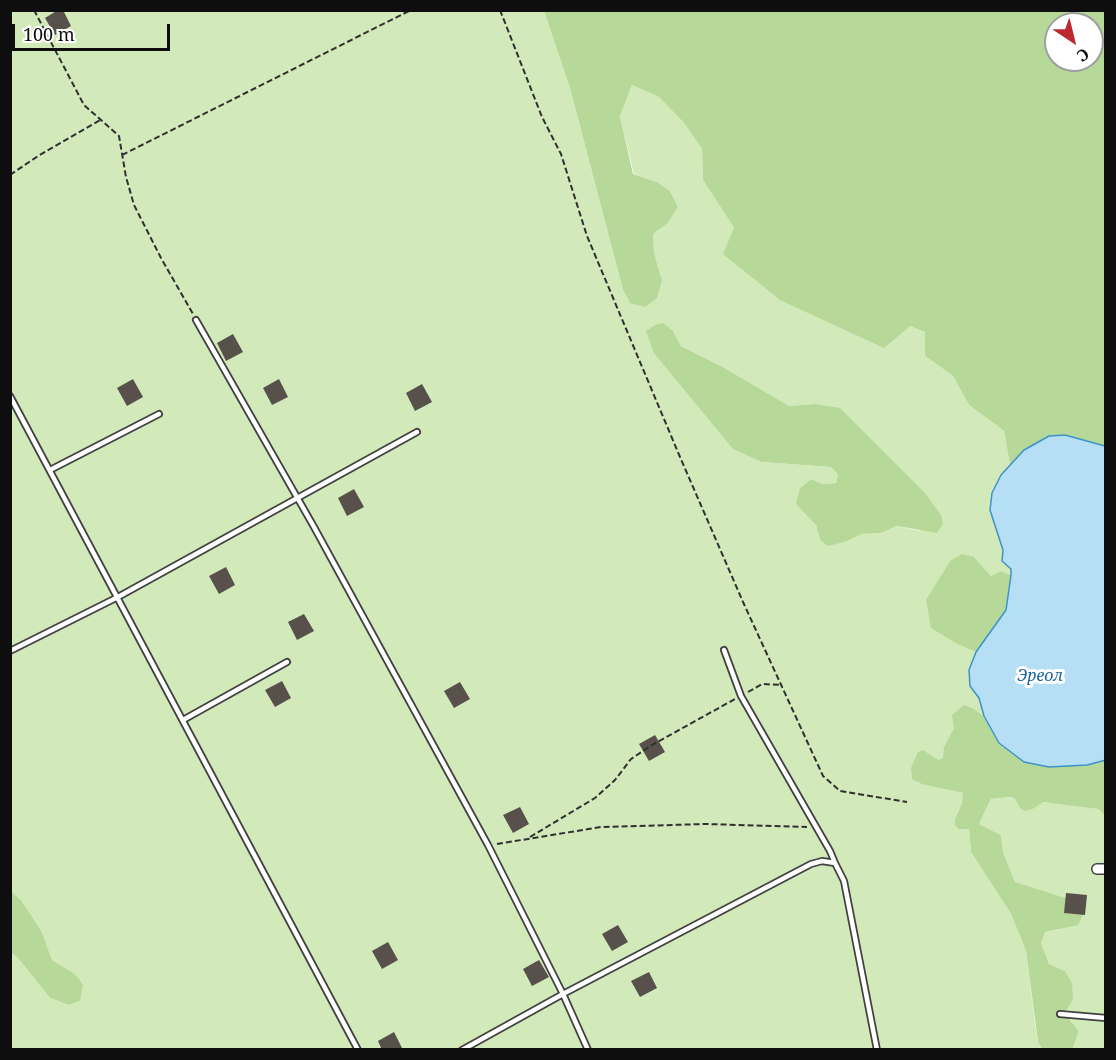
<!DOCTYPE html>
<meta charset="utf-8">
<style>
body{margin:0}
#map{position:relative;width:1116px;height:1060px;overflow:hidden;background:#fffcf0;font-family:"Noto Serif",serif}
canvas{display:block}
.frame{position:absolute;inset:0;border:12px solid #0e0e0e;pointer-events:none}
.north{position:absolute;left:1044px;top:12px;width:60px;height:60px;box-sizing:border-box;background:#fff;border:2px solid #9f9f9f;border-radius:50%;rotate:145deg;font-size:16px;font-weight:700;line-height:24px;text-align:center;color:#0e0e0e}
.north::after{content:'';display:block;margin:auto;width:21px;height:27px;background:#bc2930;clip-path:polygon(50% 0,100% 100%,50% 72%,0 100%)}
.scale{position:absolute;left:12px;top:24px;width:158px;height:27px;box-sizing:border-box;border:3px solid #0e0e0e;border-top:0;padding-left:8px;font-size:18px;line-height:21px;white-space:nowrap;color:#0e0e0e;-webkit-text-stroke:4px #fff;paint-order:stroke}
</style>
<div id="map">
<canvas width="1116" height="1060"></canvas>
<div class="frame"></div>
<div class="north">С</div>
<div class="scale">100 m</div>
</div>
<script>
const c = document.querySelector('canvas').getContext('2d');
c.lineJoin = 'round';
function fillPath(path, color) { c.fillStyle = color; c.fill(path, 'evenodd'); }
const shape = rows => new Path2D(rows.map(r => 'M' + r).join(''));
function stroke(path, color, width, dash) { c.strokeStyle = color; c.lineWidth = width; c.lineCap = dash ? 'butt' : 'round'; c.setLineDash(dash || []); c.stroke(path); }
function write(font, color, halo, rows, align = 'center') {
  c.font = font + ' "Noto Serif",serif'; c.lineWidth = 6; c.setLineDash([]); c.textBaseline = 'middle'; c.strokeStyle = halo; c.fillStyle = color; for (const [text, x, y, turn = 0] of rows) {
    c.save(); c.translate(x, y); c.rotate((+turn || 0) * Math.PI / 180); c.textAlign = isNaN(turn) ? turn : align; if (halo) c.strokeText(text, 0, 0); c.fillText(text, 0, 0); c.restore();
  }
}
fillPath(shape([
 [11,11,544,11,570,88,623,290,630,303,662,280,654,253,653,234,668,223,678,207,670,191,657,182,634,174,620,116,632,85,659,97,684,123,702,149,703,180,734,228,910,326,925,332,925,356,953,376,969,405,1004,431,1010,465,1001,475,992,493,990,510,1003,550,1002,561,1011,569,1011,575,1001,571,991,576,974,557,950,561,941,576,959,645,976,652,969,670,970,686,979,698,984,716,974,709,954,728,945,747,943,758,938,760,917,782,963,793,963,804,955,819,969,829,971,852,1011,914,1026,951,1035,1024,1038,1042,1042,1049,11,1049,11,953,17,957,50,998,69,1005,80,1001,75,974,52,960,42,932,21,900,11,891],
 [673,331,681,346,723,367,789,406,814,404,920,531,897,526,881,533,862,534,847,541,820,540,816,525,800,488,811,479,823,484,836,483,838,474,831,467,762,462,654,353],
 [1009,797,1014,798,1020,808,1035,808,1043,802,1065,804,1098,809,1105,816,1105,1049,1071,1049,1079,1031,1069,1019,1066,1011,1073,1000,1065,971,1049,964,1041,943,1045,932,1061,929,1025,886,1015,882,1003,852,1001,835,979,824,991,799]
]), '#d2e9ba');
fillPath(shape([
 [544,11,1105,11,1105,446,1065,435,1024,450,1010,465,1004,431,969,405,953,376,925,356,925,332,910,326,884,348,780,300,723,254,734,228,703,180,702,149,684,123,659,97,632,85,620,116,633,174,657,182,670,191,678,207,668,223,653,234,654,253,662,280,657,298,645,307,630,303,623,290,570,88],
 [1056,24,1092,24,1092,60,1056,60],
 [663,323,673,331,681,346,723,367,789,406,814,404,840,408,924,492,941,515,943,524,937,533,897,526,881,533,862,534,847,541,828,546,820,540,816,525,796,504,800,488,811,479,823,484,836,483,838,474,831,467,762,462,733,449,654,353,646,331,655,325],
 [962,554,974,557,991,576,1001,571,1011,575,1006,610,976,652,959,645,931,628,926,600,950,561],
 [964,705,974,709,984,716,999,743,1087,765,1105,760,1105,816,1098,809,1043,802,1035,808,1025,811,1020,808,1014,798,1009,797,991,799,979,824,1001,835,1003,852,1015,882,1071,900,1083,914,1078,925,1045,932,1041,943,1049,964,1065,971,1072,983,1073,1000,1066,1011,1069,1019,1079,1031,1072,1049,1042,1049,1038,1042,1026,951,1011,914,971,852,969,829,959,829,955,825,955,819,962,804,963,793,922,784,912,779,911,768,918,752,923,750,938,760,943,758,944,747,954,728,952,715],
 [11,891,21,900,42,932,52,960,75,974,83,985,80,1001,69,1005,50,998,17,957,11,953]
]), '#b6d99a');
const water = shape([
 [1065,435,1105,446,1106,760,1087,765,1049,767,1024,762,999,743,984,716,979,698,970,686,969,670,976,652,1006,610,1011,575,1011,569,1002,561,1003,550,990,510,992,493,1001,475,1024,450,1049,436,1065,435]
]);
fillPath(water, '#b6def5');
stroke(water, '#3e93ca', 1.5);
fillPath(shape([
 [58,10,63,10,71,26,55,35,45,18],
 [233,334,243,352,226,361,217,343],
 [133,379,143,397,127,406,117,388],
 [279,379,288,397,272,405,263,388],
 [422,384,432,402,415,411,406,393],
 [354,489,364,507,347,516,338,498],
 [226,567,235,585,219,594,209,576],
 [304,614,314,631,297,640,288,622],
 [282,681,291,698,275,707,265,690],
 [460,682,470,699,454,708,444,691],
 [655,735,665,752,649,761,639,744],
 [520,807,529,824,513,833,503,815],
 [1066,893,1087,895,1085,915,1064,913],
 [618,925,628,942,612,951,602,934],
 [388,942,398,960,382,969,372,951],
 [539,960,549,977,532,986,523,969],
 [649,972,657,988,640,997,631,981],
 [394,1032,403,1050,382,1050,378,1041]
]), '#57504b');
const service = shape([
 [196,320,314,527,488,845,563,994,588,1050],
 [10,396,358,1050],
 [50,470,159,414],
 [724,650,741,696,830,851,835,863],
 [10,651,118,597,417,432],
 [183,720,287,662],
 [1060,1014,1106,1018],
 [462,1050,563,994,811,864,822,861,835,863,844,881,877,1050]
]);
const minor = shape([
 [1097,869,1106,869]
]);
stroke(service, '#414141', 8);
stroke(minor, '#414141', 12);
stroke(shape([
 [34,10,84,105,119,136,126,177,134,205,161,258,193,314],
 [500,10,542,117,561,154,587,236,680,457,743,602,823,776,840,791,907,802],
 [122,155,411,10],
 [10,175,38,156,102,119],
 [748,692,762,684,782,685],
 [530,837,595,798,615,780,631,759,652,745,735,699],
 [497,844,601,827,706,824,807,827]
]), '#303030', 2, [6, 3]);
stroke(service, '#fff', 4.5);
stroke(minor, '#fff', 9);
write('italic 16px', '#1a659e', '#fff', [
 ["Эреол",1040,676]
]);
</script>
